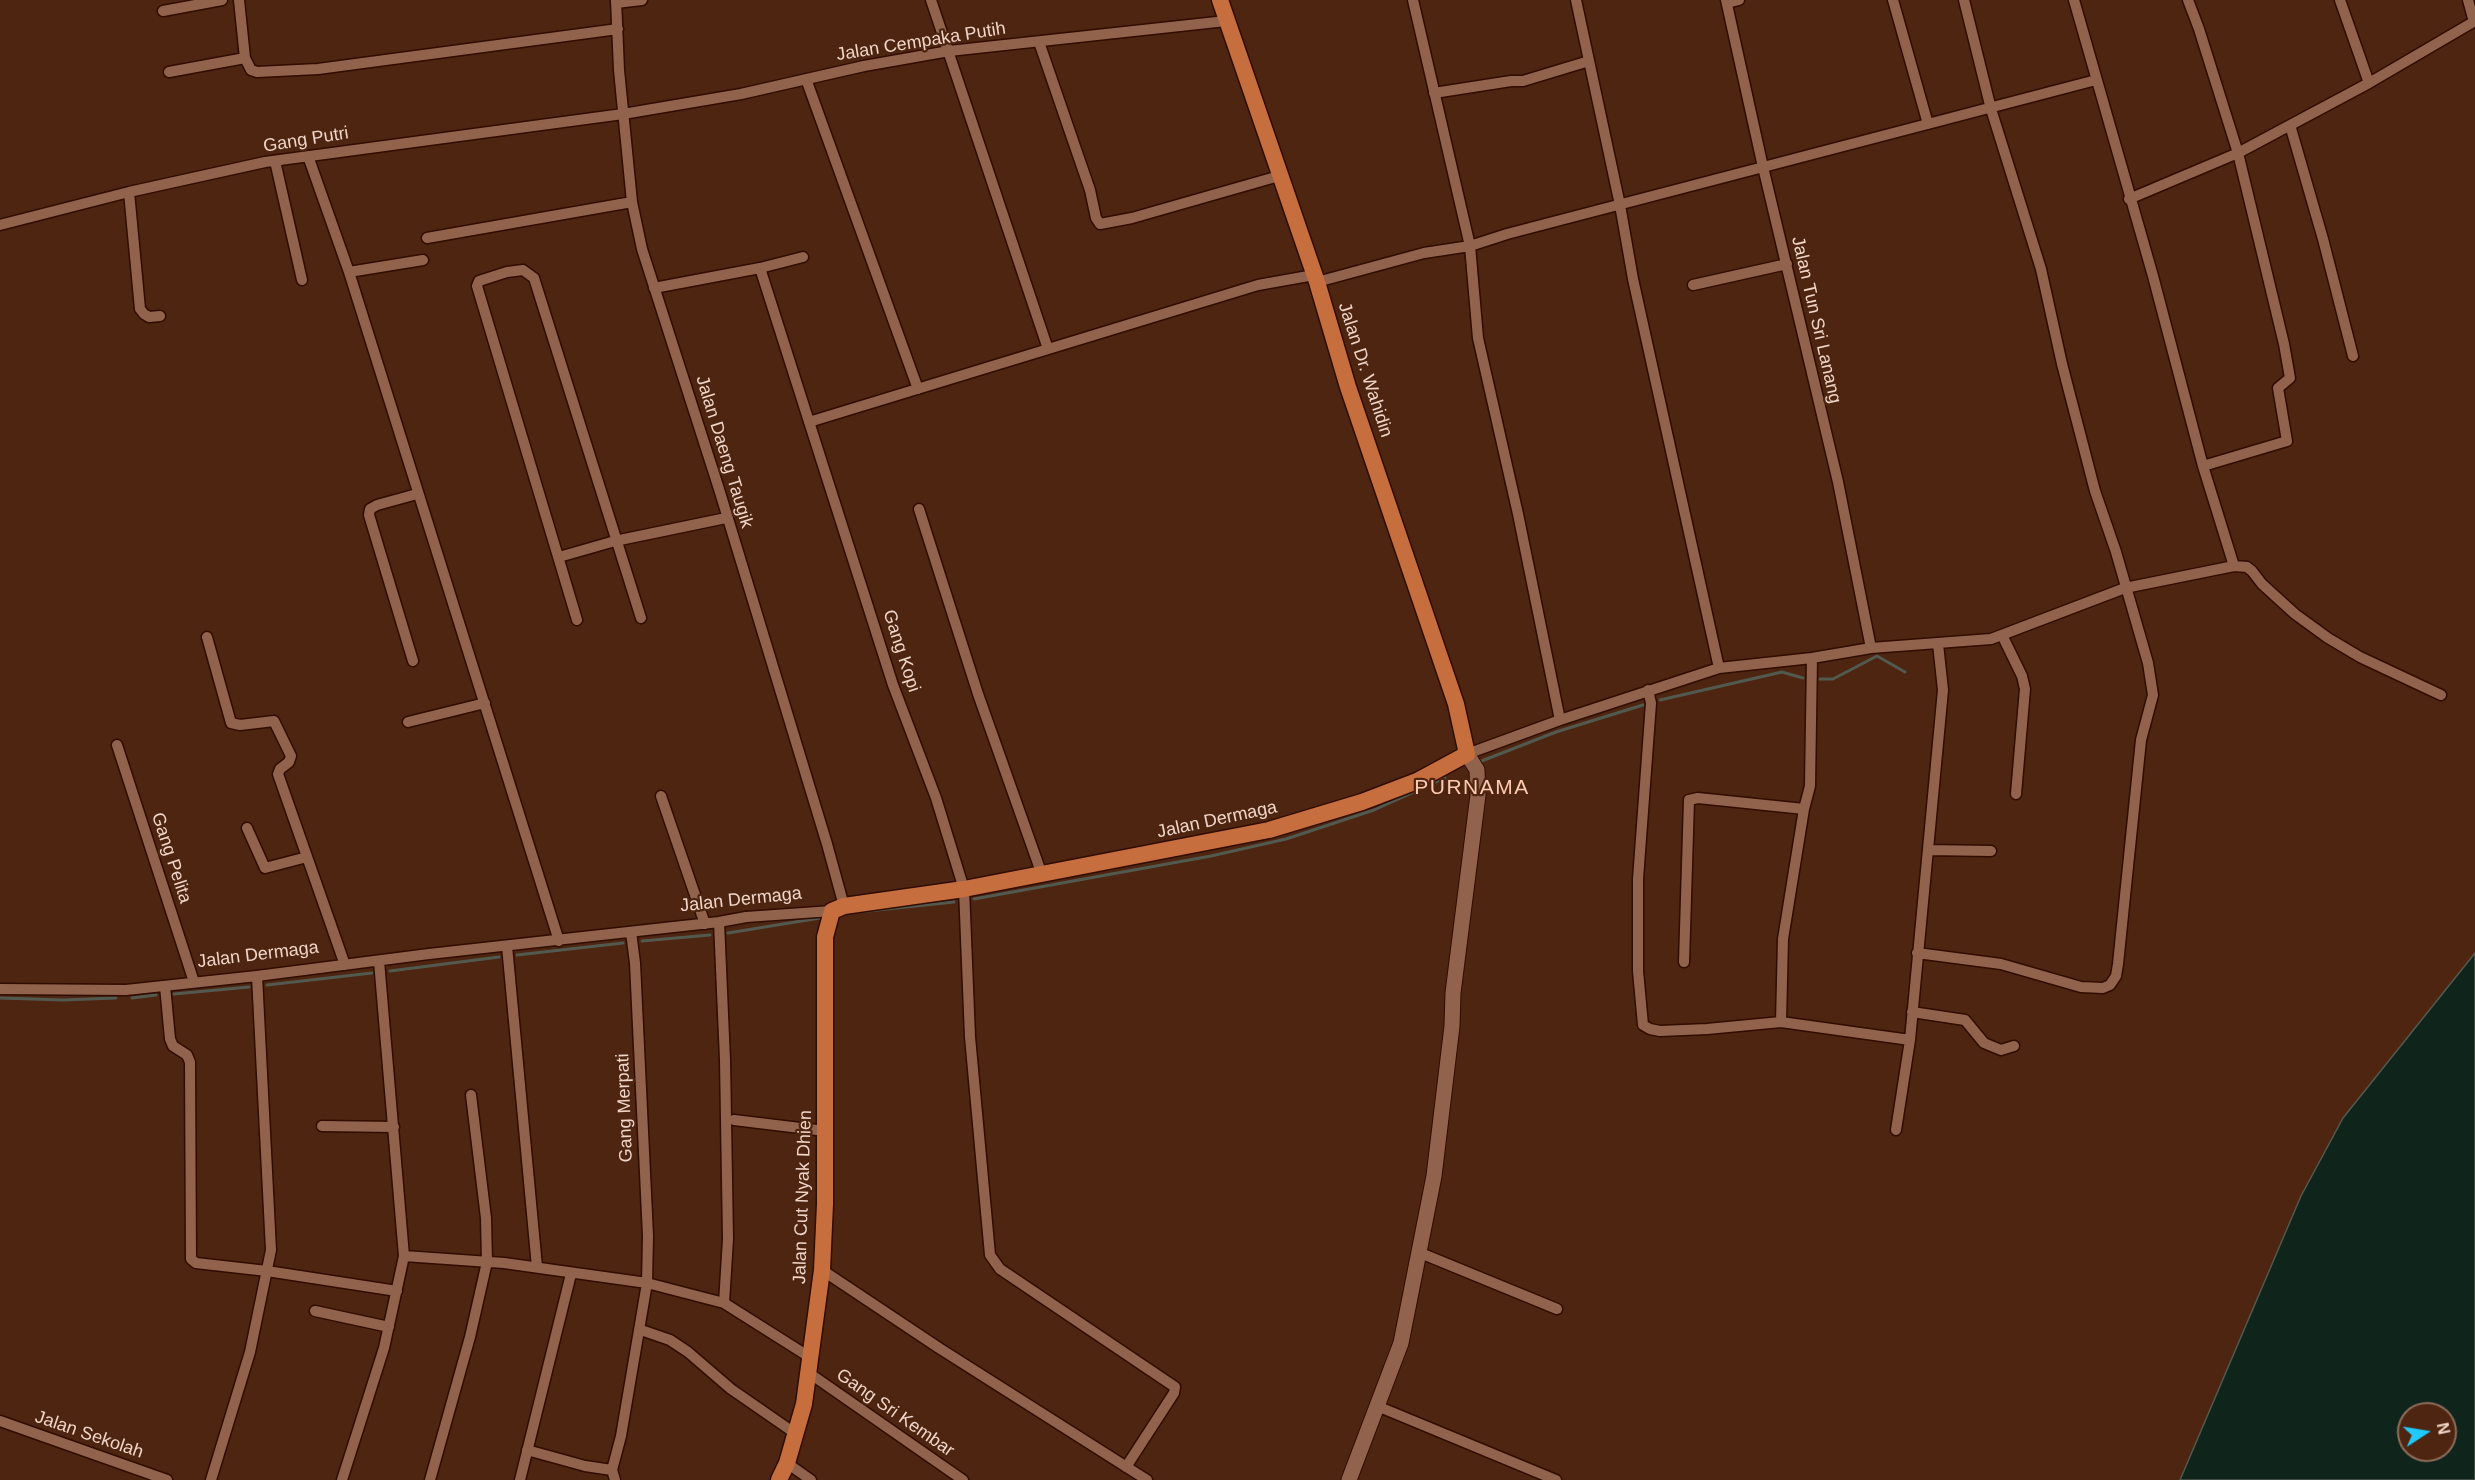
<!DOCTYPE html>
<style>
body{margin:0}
#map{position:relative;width:2475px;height:1480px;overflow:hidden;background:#4d2510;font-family:Helvetica,sans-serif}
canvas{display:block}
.north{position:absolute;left:2397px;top:1402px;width:60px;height:60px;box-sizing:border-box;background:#4d2510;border:2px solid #8e6b5a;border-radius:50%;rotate:78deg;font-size:16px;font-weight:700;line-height:24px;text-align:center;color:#f0d5c9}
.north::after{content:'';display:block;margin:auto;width:21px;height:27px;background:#21c9fd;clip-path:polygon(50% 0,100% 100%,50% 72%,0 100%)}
</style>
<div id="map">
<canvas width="2475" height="1480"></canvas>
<div class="north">N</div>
</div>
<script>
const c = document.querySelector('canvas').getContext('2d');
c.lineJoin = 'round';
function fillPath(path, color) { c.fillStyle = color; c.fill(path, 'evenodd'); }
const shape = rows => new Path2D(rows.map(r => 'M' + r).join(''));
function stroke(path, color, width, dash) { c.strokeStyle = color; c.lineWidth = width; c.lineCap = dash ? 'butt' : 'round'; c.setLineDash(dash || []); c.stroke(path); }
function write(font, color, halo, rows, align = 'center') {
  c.font = font + ' Helvetica,sans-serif'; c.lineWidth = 4.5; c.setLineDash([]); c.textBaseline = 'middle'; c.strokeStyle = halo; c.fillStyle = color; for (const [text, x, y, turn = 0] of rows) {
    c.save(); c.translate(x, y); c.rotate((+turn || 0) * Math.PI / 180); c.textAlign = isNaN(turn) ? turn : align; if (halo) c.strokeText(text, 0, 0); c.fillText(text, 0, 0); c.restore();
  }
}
const water = shape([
 [2475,953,2475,1480,2180,1480,2301,1196,2343,1118,2475,953],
 [2409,1414,2445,1414,2445,1450,2409,1450,2409,1414]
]);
fillPath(water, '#0f251c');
stroke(water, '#525a50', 1.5);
stroke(shape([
 [1820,679,1833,679,1877,656,1905,672],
 [1660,700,1782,672,1803,678],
 [1479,762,1556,732,1643,705],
 [974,899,1211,856,1286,839,1374,810,1445,778],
 [858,912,954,902],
 [728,933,820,918],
 [642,941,710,935],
 [517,955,623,943],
 [390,971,499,957],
 [267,985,372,973],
 [174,994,249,987],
 [0,998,63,1000,116,998],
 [132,998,156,995]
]), '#525a50', 3);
const street = shape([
 [239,0,245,58,251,70,257,72,318,69,618,29],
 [616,0,619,70,632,202,642,249,719,489,827,844,844,906],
 [931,0,1048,349],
 [1413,0,1470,246,1478,338,1518,514,1560,720],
 [1576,0,1620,205,1633,279,1719,668],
 [1726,0,1763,167,1838,482,1871,648],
 [1893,0,1928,124],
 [2074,0,2153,276,2203,466,2234,566],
 [2188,0,2199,29,2238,153,2284,344,2290,378,2278,388,2287,441,2203,466],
 [2340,0,2369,83],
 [2468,0,2474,22],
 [616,3,642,0],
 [1727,3,1739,0],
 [163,11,222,0],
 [1039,42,1090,190,1096,218,1100,224,1132,218,1279,176],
 [169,72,245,58],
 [806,79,918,389],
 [1434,93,1511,81,1523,81,1589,61],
 [2290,125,2323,239,2353,356],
 [308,156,349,272,559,941],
 [275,161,302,280],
 [129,192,140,309,144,314,149,317,160,316],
 [2129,199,2238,153,2369,83,2475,21],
 [0,225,129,192,265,162,623,114,741,94,864,66,949,51,1226,21],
 [427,238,632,202],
 [760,268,893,685,936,798,964,889,970,1037,990,1255,1000,1269,1175,1387,1174,1393,1126,1467],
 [349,272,423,260],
 [1317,282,1424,253,1470,246,1507,234,2096,80],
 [1693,285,1787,264],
 [654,288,760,268,803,257],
 [809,422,1258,285,1314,275],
 [919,509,978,694,1041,872],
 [559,557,615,541,726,518],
 [577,620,477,286,479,281,507,272,523,270,534,278,641,618],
 [2002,635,2022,676,2025,689,2016,794],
 [207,637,231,723,240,725,274,721,291,756,289,762,280,769,278,774,345,965],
 [413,661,369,515,370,509,377,505,417,494],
 [1648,690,1651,703,1638,879,1638,971,1643,1025,1650,1029,1660,1031,1707,1029,1781,1022,1910,1040],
 [408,722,485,703],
 [117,745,194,982],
 [1467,754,1560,720,1719,668,1812,658,1871,648,1991,639,2125,588,2234,566,2247,567,2252,571,2262,584,2295,614,2328,638,2360,657,2441,695],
 [661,796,705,924],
 [247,828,265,868,307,857],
 [1928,850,1991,851],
 [719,922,725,1060,728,1239,724,1303],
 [507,946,537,1267],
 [1917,953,2001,964,2081,987,2103,988,2110,985,2116,976,2118,964,2141,740,2153,695,2148,663,2116,552,2095,491,2062,364,2041,269,1991,109,1964,0],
 [1684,962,1689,800,1698,798,1804,809],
 [165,986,170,1039,173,1046,187,1055,190,1062,191,1259,196,1263,267,1271,397,1291],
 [0,989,126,990,257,976,429,954,719,922,746,917,832,911],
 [1912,1012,1965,1020,1984,1043,2001,1050,2014,1046],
 [1781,1022,1783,939,1804,809,1810,786,1812,658],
 [734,1120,825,1131],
 [322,1126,394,1127],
 [1896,1130,1910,1040,1943,690,1938,644],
 [1418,1252,1557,1309],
 [404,1256,504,1263,647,1283,724,1303,811,1358],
 [822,1270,939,1348,1147,1480],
 [315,1311,389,1327],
 [641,1330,670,1340,688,1352,731,1389,796,1434],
 [809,1373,963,1480],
 [1377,1406,1556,1480],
 [0,1421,167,1480],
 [527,1450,585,1466,612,1470],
 [787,1463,811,1480],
 [211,1480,250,1352,271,1250,257,976],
 [342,1480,384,1348,404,1256,379,961],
 [430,1480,470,1337,487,1262,486,1218,471,1095],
 [520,1480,571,1274],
 [615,1480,612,1470,621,1436,647,1283,648,1236,635,963,631,932]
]);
const secondary = shape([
 [1349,1480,1401,1343,1434,1176,1452,1026,1453,993,1478,795,1477,770,1467,754]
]);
const primary = shape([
 [779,1480,787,1463,804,1404,822,1270,825,1204,825,937,832,911,844,906,964,889,1269,830,1362,802,1417,781,1467,754,1456,704,1348,387,1317,282,1220,0]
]);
stroke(street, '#310c00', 13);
stroke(secondary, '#310c00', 17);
stroke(primary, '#310c00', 19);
stroke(street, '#91634d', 10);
stroke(secondary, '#91634d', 15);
stroke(primary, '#c76e3f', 16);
write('18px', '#f0d5c9', '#4d2510', [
 ["Jalan Cempaka Putih",921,42,-9],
 ["Gang Putri",306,140,-9],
 ["Jalan Tun Sri Lanang",1816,320,77],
 ["Jalan Dr. Wahidin",1365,370,72],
 ["Jalan Daeng Taugik",724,452,73],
 ["Gang Kopi",901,651,72],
 ["Jalan Dermaga",1217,820,-12],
 ["Gang Pelita",171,858,72],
 ["Jalan Dermaga",741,900,-6],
 ["Jalan Dermaga",258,955,-7],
 ["Gang Merpati",625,1108,-92],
 ["Jalan Cut Nyak Dhien",803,1197,-88],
 ["Gang Sri Kembar",895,1413,35],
 ["Jalan Sekolah",89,1435,19]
]);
c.letterSpacing = '1.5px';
write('21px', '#fecab2', '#4d2510', [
 ["PURNAMA",1472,788]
]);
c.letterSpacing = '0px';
</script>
